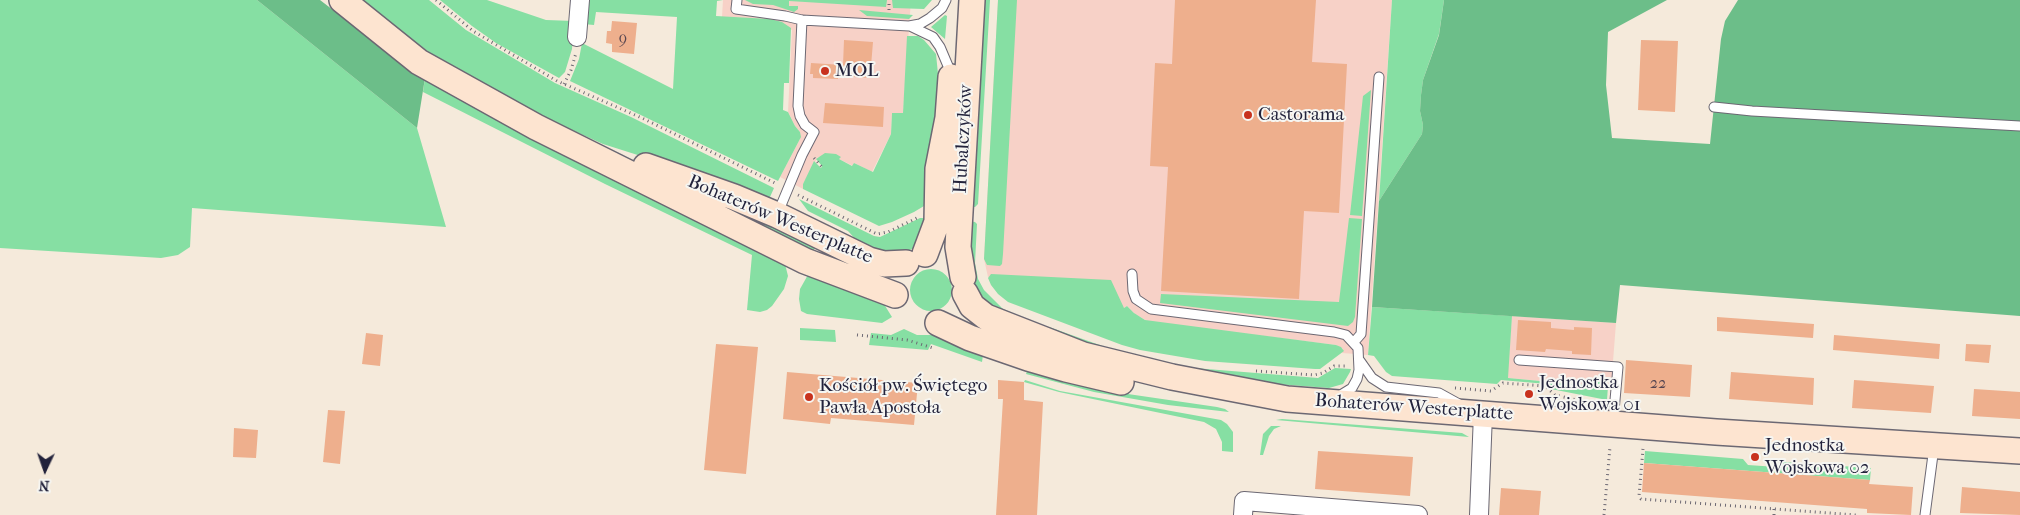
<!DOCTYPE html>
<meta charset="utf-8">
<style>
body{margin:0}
#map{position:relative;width:2020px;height:515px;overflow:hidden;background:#f5eadb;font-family:"IM FELL French Canon",serif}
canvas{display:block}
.north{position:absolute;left:20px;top:445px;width:50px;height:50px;-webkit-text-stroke:4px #f6f6f2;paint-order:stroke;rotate:183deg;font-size:14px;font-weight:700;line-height:20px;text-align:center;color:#22223b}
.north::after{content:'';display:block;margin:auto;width:18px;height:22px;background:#22223b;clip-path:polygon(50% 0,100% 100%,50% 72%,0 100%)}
</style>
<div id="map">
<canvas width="2020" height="515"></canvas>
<div class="north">N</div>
</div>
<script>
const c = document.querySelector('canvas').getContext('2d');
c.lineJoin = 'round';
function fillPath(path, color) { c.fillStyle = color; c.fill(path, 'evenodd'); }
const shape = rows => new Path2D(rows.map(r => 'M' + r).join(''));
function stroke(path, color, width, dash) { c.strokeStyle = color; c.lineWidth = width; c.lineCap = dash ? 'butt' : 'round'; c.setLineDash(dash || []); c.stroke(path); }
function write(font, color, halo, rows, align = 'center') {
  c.font = font + ' "IM FELL French Canon",serif'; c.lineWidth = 4; c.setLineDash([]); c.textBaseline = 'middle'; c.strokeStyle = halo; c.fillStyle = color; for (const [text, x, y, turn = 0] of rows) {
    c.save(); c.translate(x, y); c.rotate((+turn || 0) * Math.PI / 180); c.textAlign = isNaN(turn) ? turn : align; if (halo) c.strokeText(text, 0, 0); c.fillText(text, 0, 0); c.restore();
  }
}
fillPath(shape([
 [723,0,911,0,903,113,892,113,891,134,872,172,854,163,853,166,839,159,818,157,803,184,803,189,780,177,800,139,800,132,795,126,788,112,792,30,770,19,722,17],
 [998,0,1392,0,1368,355,1342,353,1343,349,1336,345,1149,322,1136,315,1127,306,1124,308,988,277,984,259],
 [1512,316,1616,323,1611,387,1507,378]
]), '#f7d1c7');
fillPath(shape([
 [0,0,257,0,417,128,446,227,192,208,190,247,178,255,161,258,0,248],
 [360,0,429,0,466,30,555,83,631,117,774,188,770,197,767,199,707,177,603,144,563,126,450,68],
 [440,0,487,0,546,20,574,21,572,49,565,72,559,78,496,43,472,26],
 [585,0,723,0,717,1,716,16,770,19,782,22,791,28,789,83,784,83,783,110,788,112,795,126,800,132,801,137,778,181,570,81,579,59,582,43,673,89,677,17,596,12,594,25,583,24],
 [745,0,887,0,886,7,789,1,789,6,798,6,798,9,794,12,773,5,753,4],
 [892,0,932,0,924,9,893,8],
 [981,0,990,0,978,204,975,207,970,207],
 [998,0,1017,0,1003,254,1002,264,1000,266,987,265,984,259],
 [1392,0,1444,0,1439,34,1423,80,1421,95,1420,111,1423,125,1422,134,1379,201],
 [859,10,913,15,909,19,867,16],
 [945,15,947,16,945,39,931,27],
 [907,36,918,36,924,40,936,54,938,74,929,201,929,203,914,212,892,222,879,226,803,189,803,184,814,161,821,168,822,166,816,159,825,153,836,154,841,157,839,159,852,166,854,163,873,172,891,134,892,113,903,113],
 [425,78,784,260,788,276,784,289,772,306,767,310,760,312,747,310,752,255,605,184,423,92],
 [1371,90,1362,216,1350,215,1363,96],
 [697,198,740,207,815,246,814,250,810,252],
 [799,199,874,236,880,237,920,218,929,218,916,247,904,253,882,255,858,242,848,231,808,211],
 [1349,218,1362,219,1355,317,1353,322,1348,326,1160,303,1161,294,1339,302],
 [969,221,975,222,977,224,975,263,978,279,984,290,1003,309,1034,322,1035,325,993,312,977,293,969,263],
 '910 290a21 21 0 1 1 42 0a21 21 0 1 1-42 0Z',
 [809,273,882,301,892,317,882,323,807,314,801,311,799,299,800,289],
 [991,274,1111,280,1124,308,1127,306,1134,313,1145,320,1336,345,1341,347,1344,351,1320,369,1315,369,1205,361,1140,350,1122,345,1008,302,998,294,991,285,988,278],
 [1372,307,1512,316,1508,378,1594,386,1595,377,1597,376,1604,381,1608,386,1607,400,1551,389,1547,384,1501,380,1497,384,1392,376,1386,372,1374,356,1368,355],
 [1045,327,1049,327,1122,353,1182,367,1318,378,1335,368,1351,369,1350,372,1343,384,1329,388,1249,382,1108,352],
 [800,328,835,330,836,342,800,340],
 [904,329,917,335,939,335,983,355,982,362,931,344,928,350,869,345,871,333,891,335],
 [1028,369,1121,393,1217,407,1225,409,1229,412,1168,405,1094,392,1026,374],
 [1025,380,1060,391,1221,420,1227,424,1233,432,1233,452,1222,451,1222,442,1216,429,1204,422,1059,392,1024,382],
 [1282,419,1462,433,1469,437,1276,420],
 [1271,426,1281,426,1274,429,1269,436,1263,455,1260,455,1263,434],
 [1645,451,1743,459,1748,465,1777,467,1783,462,1871,468,1870,480,1644,463]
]), '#86dfa3');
fillPath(shape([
 [257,0,320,0,381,47,425,78,417,128],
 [1444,0,1667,0,1608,32,1606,85,1612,138,1710,144,1721,39,1725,21,1738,0,2020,0,2020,316,1620,285,1616,323,1372,307,1379,201,1422,134,1423,125,1420,111,1421,95,1423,80,1439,35]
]), '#6cbe89');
fillPath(shape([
 [1175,0,1316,0,1312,62,1347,64,1339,213,1304,211,1299,299,1161,291,1168,167,1150,166,1155,63,1172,64],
 [612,21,637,23,634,54,612,52,612,44,606,43,607,31,611,31],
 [844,40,873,42,870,78,838,76,838,79,813,78,813,74,810,74,811,63,843,65],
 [1641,40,1678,41,1675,112,1638,110],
 [825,103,884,107,883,127,823,123],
 [1717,317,1814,324,1813,338,1717,331],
 [1518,320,1551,322,1551,328,1574,330,1574,327,1592,328,1591,355,1572,354,1572,351,1546,349,1545,352,1516,350],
 [366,333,383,335,380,366,362,364],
 [1834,335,1940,344,1939,359,1833,350],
 [716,344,758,347,746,474,704,470],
 [1966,344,1991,345,1989,363,1965,361],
 [1626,360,1692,365,1690,397,1624,393],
 [787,372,918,383,914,425,831,418,830,424,783,419],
 [1731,372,1814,378,1813,405,1729,399],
 [998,380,1024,382,1024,400,1043,402,1037,515,996,515,1003,399,998,399],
 [1854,380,1934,386,1931,413,1852,408],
 [1974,389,2020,392,2020,419,1972,416],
 [328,410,345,411,340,464,323,462],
 [234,428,258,430,256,458,233,457],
 [1318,451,1413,457,1410,496,1315,489],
 [1644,463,1870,480,1869,484,1913,487,1911,515,1867,513,1867,509,1642,492],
 [1962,487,2020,492,2020,515,1960,513],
 [1501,488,1541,491,1539,515,1499,515]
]), '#eeaf8d');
const lane = shape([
 [737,0,736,9,785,16,802,20,909,26,920,24,930,18,942,8,946,0],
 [910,26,933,37,940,47,951,73],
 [1714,107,1752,111,2020,126],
 [777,215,802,155,814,132,805,125,800,116,798,106,802,20],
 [1132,274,1133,291,1136,299,1151,309,1334,332,1346,335,1358,348,1359,370,1357,379,1352,388,1339,396],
 [1354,342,1361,334,1379,77],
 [1519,360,1618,367,1613,422],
 [1360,361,1372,378,1386,387,1439,393,1459,404],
 [1925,515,1934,447]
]);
const street = shape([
 [577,37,580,0],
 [1243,515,1244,501,1418,515],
 [1479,515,1483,414]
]);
const secondary = shape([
 [342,0,419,62,536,127,805,261,895,295],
 [646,166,734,197,777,215,869,260,884,264,906,263],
 [925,254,937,222,938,169,948,118,951,77],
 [963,277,958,247,972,0],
 [965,293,972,306,986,317,1083,355,1172,377,1287,399,1716,432,2020,451],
 [938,323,970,338,1028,358,1066,369,1121,382]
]);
stroke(lane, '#6c6873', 11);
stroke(street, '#6c6873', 20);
stroke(secondary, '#6c6873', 28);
stroke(shape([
 [436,0,473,31,557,81,642,118,777,184],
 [889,10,889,0],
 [564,84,571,70,576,53],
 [814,158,822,167],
 [798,195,877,234,888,232,919,217],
 [857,335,907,340,933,348],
 [1256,371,1314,375,1323,373,1334,366,1347,366],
 [1455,388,1491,391,1503,383,1545,386,1555,395,1577,400],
 [1643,449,1639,496,1641,499,1856,515],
 [1604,515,1610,447],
 [1774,515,1774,509]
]), '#6c6873', 3, [1, 4]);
stroke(lane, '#fff', 9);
stroke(street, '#fff', 18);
stroke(secondary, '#fde4d0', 25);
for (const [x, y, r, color] of [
 [825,71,5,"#c8321e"],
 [1248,115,5,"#c8321e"],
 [1529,394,5,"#c8321e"],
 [809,397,5,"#c8321e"],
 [1755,457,5,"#c8321e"]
]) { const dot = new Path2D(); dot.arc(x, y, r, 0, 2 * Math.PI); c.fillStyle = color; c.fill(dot); stroke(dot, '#f6f6f2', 2); }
write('16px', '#554550', null, [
 ["9",623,39],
 ["22",1658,384]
]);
write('19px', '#22223b', '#f6f6f2', [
 ["MOL",835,71],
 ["Castorama",1258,115],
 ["Jednostka",1539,383],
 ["Wojskowa 01",1539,405],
 ["Kościół pw. Świętego",819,386],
 ["Pawła Apostoła",819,408],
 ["Jednostka",1765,446],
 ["Wojskowa 02",1765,468]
], 'left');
write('19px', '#22223b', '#f6f6f2', [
 ["Hubalczyków",964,139,-87],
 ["Bohaterów Westerplatte",780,220,23],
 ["Bohaterów Westerplatte",1414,408,4]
]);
</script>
